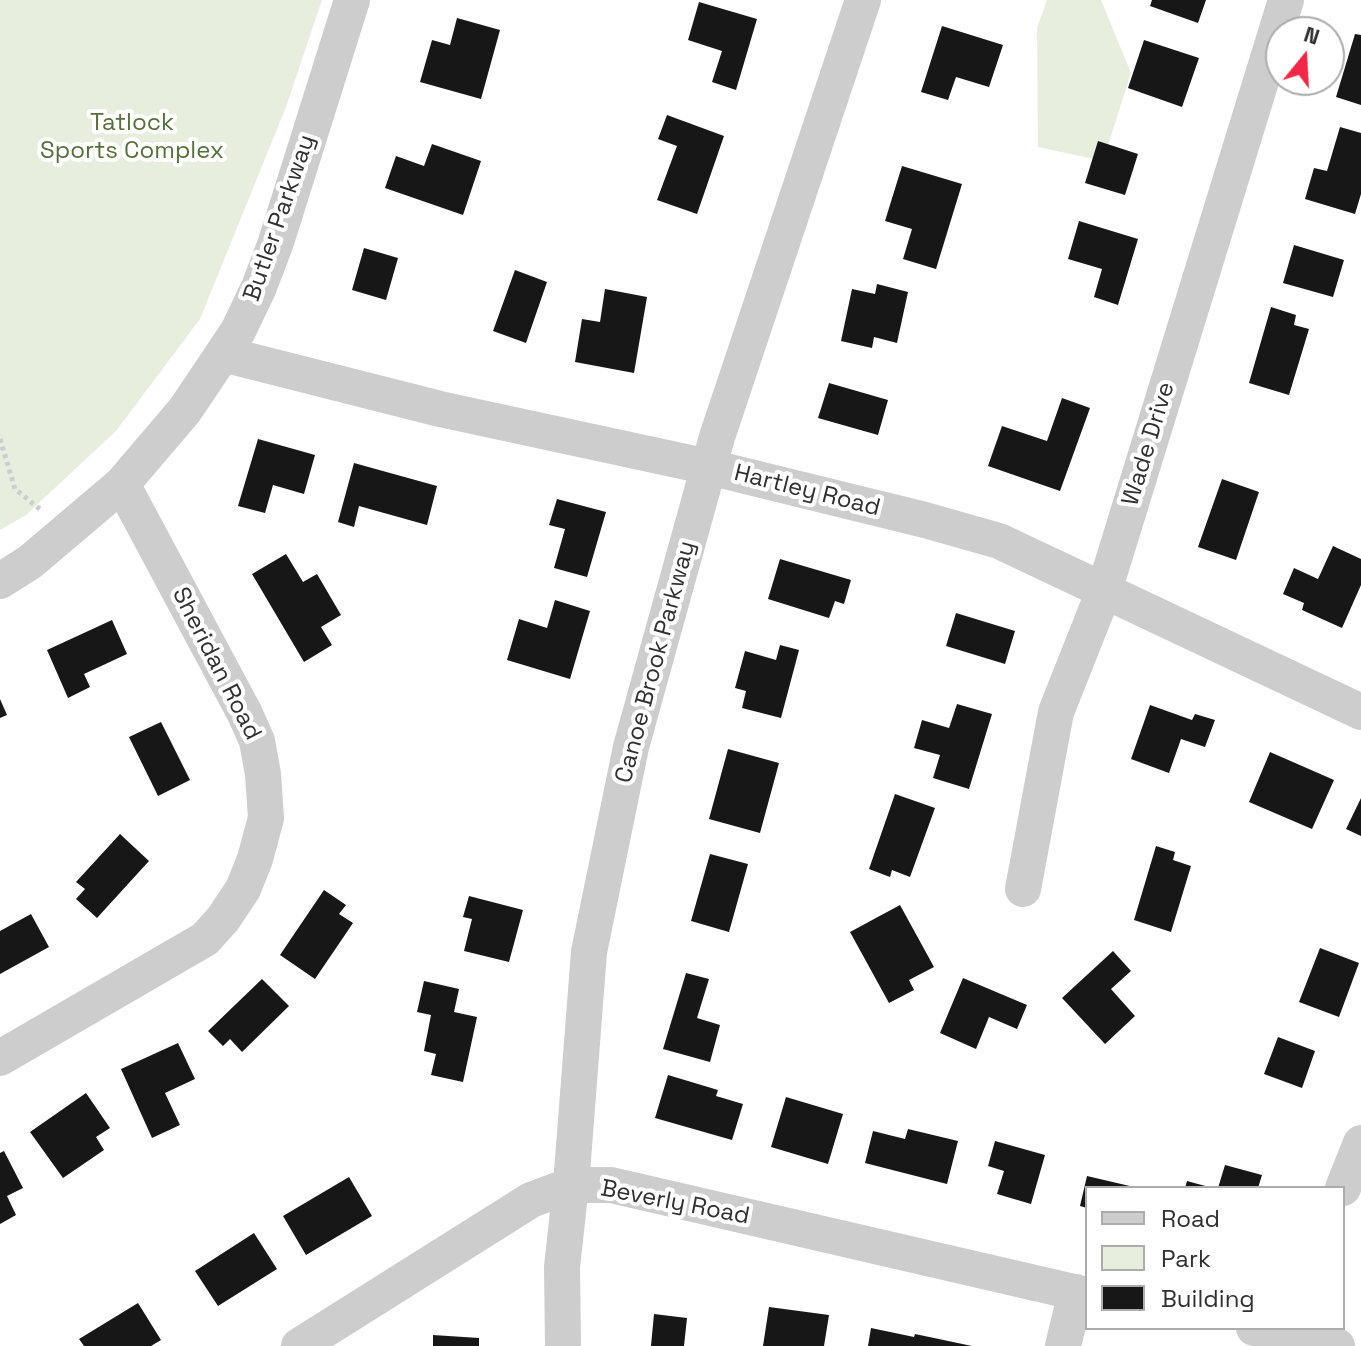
<!DOCTYPE html>
<style>
body{margin:0}
#map{position:relative;width:1361px;height:1346px;overflow:hidden;background:#fff;font-family:"Space Grotesk",sans-serif}
canvas{display:block}
.legend{position:absolute;left:1085px;top:1186px;width:260px;height:144px;box-sizing:border-box;background:#fff;border:2px solid #acacac;margin:0;padding:10px 14px;list-style:none;font-size:24px;color:#303030}
.legend li{display:flex;align-items:center;gap:16px;height:40px}
.legend b{width:40px;border:2px solid #acacac}
.north{position:absolute;left:1265px;top:16px;width:80px;height:80px;box-sizing:border-box;background:#fff;border:2px solid #acacac;border-radius:50%;rotate:18deg;font-size:22px;font-weight:700;line-height:32px;text-align:center;color:#303030}
.north::after{content:'';display:block;margin:auto;width:28px;height:36px;background:#f12848;clip-path:polygon(50% 0,100% 100%,50% 72%,0 100%)}
</style>
<div id="map">
<canvas width="1361" height="1346"></canvas>
<ul class="legend">
<li><b style="height:10px;background:#cdcdcd"></b>Road</li>
<li><b style="height:22px;background:#e7eedd"></b>Park</li>
<li><b style="height:22px;background:#171717"></b>Building</li>
</ul>
<div class="north">N</div>
</div>
<script>
const c = document.querySelector('canvas').getContext('2d');
c.lineJoin = 'round';
function fillPath(path, color) { c.fillStyle = color; c.fill(path, 'evenodd'); }
const shape = rows => new Path2D(rows.map(r => 'M' + r).join(''));
function stroke(path, color, width, dash) { c.strokeStyle = color; c.lineWidth = width; c.lineCap = dash ? 'butt' : 'round'; c.setLineDash(dash || []); c.stroke(path); }
function write(font, color, halo, rows, align = 'center') {
  c.font = font + ' "Space Grotesk",sans-serif'; c.lineWidth = 8; c.setLineDash([]); c.textBaseline = 'middle'; c.strokeStyle = halo; c.fillStyle = color; for (const [text, x, y, turn = 0] of rows) {
    c.save(); c.translate(x, y); c.rotate((+turn || 0) * Math.PI / 180); c.textAlign = isNaN(turn) ? turn : align; if (halo) c.strokeText(text, 0, 0); c.fillText(text, 0, 0); c.restore();
  }
}
fillPath(shape([
 [0,0,322,0,286,107,200,319,116,431,26,515,0,530],
 [1047,0,1101,0,1131,73,1103,161,1038,147,1037,28]
]), '#e7eedd');
fillPath(shape([
 [1152,0,1206,0,1198,23,1150,6],
 [699,2,757,19,736,90,712,82,722,51,688,40],
 [457,18,500,30,481,99,420,82,432,40,450,45],
 [942,26,1003,45,989,87,956,77,948,100,921,92],
 [1355,34,1361,35,1361,105,1336,97],
 [1144,40,1199,58,1182,107,1128,88],
 [667,115,724,136,697,214,657,200,677,146,658,139],
 [1340,127,1361,133,1361,194,1355,214,1305,199,1314,168,1327,171],
 [1098,141,1138,154,1125,195,1085,183],
 [432,144,481,161,463,215,385,188,396,156,424,166],
 [902,166,962,184,936,269,903,259,912,229,885,221],
 [1079,221,1138,239,1118,305,1094,297,1102,269,1068,259],
 [1294,245,1344,260,1333,297,1283,283],
 [364,248,398,258,386,300,352,290],
 [515,270,547,282,526,343,493,331],
 [877,284,908,292,897,343,874,337,872,348,841,341,852,289,875,294],
 [605,289,647,297,634,373,575,362,582,319,600,322],
 [1271,307,1296,315,1294,325,1309,329,1289,395,1249,383],
 [829,383,888,400,878,435,818,418],
 [1062,398,1090,408,1060,491,988,466,1002,426,1047,441],
 [258,439,315,455,304,494,273,485,265,513,238,506],
 [354,463,437,486,427,525,359,506,354,527,338,522],
 [1222,479,1259,492,1236,560,1198,547],
 [557,499,606,512,587,577,554,568,565,529,549,525],
 [1333,546,1361,559,1361,585,1342,628,1302,610,1304,603,1283,594,1294,568,1318,579],
 [286,554,303,582,317,574,341,615,321,627,332,645,304,662,252,574],
 [780,559,851,580,844,604,835,601,829,618,768,599],
 [555,600,590,611,570,679,507,660,519,619,547,628],
 [956,613,1015,631,1005,664,946,646],
 [112,620,127,654,84,674,90,687,68,698,47,650],
 [780,645,799,650,781,718,742,708,746,691,735,688,745,651,776,660],
 [0,699,7,715,0,718],
 [957,704,992,714,969,789,933,778,940,755,914,748,922,720,949,728],
 [1150,705,1192,720,1195,714,1215,720,1205,747,1181,739,1169,773,1131,759],
 [161,722,190,780,158,796,129,737],
 [728,749,779,763,760,833,709,819],
 [1270,752,1334,780,1312,829,1249,802],
 [895,794,935,808,910,877,892,870,890,877,869,869],
 [1361,798,1361,836,1346,829],
 [120,834,149,861,97,918,76,899,85,889,76,882],
 [1156,846,1175,852,1173,860,1191,866,1171,932,1134,920],
 [710,854,748,864,729,932,691,921],
 [324,890,346,905,339,914,353,923,315,979,280,955],
 [469,896,523,910,509,962,464,951,472,919,463,917],
 [900,905,934,967,909,980,914,990,889,1003,850,932],
 [31,914,49,947,0,974,0,931],
 [1320,948,1359,963,1339,1017,1299,1002],
 [1113,951,1131,971,1111,989,1135,1016,1105,1044,1062,998],
 [686,973,709,979,697,1018,720,1025,710,1062,663,1049],
 [963,978,1027,1005,1017,1029,989,1017,976,1049,940,1033],
 [262,979,289,1006,242,1052,230,1039,223,1046,208,1031],
 [424,981,459,989,454,1012,477,1017,463,1082,431,1075,436,1054,424,1051,431,1015,417,1012],
 [1278,1037,1315,1051,1302,1088,1264,1074],
 [178,1043,195,1079,165,1093,180,1125,152,1138,121,1069],
 [668,1075,718,1090,716,1096,743,1104,732,1140,655,1118],
 [86,1093,110,1128,96,1137,104,1150,63,1178,30,1132],
 [786,1097,843,1114,828,1164,771,1147],
 [908,1129,958,1141,947,1184,865,1163,873,1131,905,1139],
 [995,1141,1045,1155,1031,1204,997,1194,1004,1171,988,1166],
 [4,1151,23,1188,7,1196,16,1215,0,1224,0,1153],
 [1225,1165,1262,1175,1258,1188,1218,1188],
 [1087,1176,1134,1187,1134,1188,1087,1188,1087,1208,1080,1206],
 [349,1177,372,1216,306,1255,283,1216],
 [1187,1181,1209,1187,1209,1188,1185,1188],
 [254,1233,277,1269,218,1306,195,1271],
 [138,1303,161,1340,151,1346,84,1346,79,1339],
 [769,1307,829,1315,824,1346,763,1346],
 [654,1314,687,1318,684,1346,651,1346],
 [871,1328,914,1337,915,1334,972,1346,868,1346],
 [433,1335,479,1338,479,1346,433,1346]
]), '#171717');
stroke(shape([
 [0,439,15,489,41,510]
]), '#cdcdcd', 5, [4, 4]);
stroke(shape([
 [223,354,440,409,709,467,925,520,999,541,1361,712],
 [0,581,30,562,122,484,185,410,238,331,259,287,276,242,352,0],
 [1023,889,1056,712,1104,591,1286,0],
 [0,1058,205,939,223,919,243,889,255,859,266,818,263,774,257,741,245,714,122,484],
 [1343,1188,1361,1143],
 [1254,1328,1337,1346],
 [299,1346,531,1200,571,1185,611,1185,1087,1295],
 [563,1346,562,1267,571,1185,589,952,631,747,717,437,863,0],
 [1063,1346,1076,1292]
]), '#cdcdcd', 36);
write('24px', '#576f3a', '#fff', [
 ["Tatlock",132,123],
 ["Sports Complex",132,151]
]);
write('24px', '#303030', '#fff', [
 ["Butler Parkway",280,218,-71],
 ["Wade Drive",1149,444,-73],
 ["Hartley Road",807,491,14],
 ["Canoe Brook Parkway",656,662,-75],
 ["Sheridan Road",216,664,63],
 ["Beverly Road",675,1203,11]
]);
</script>
